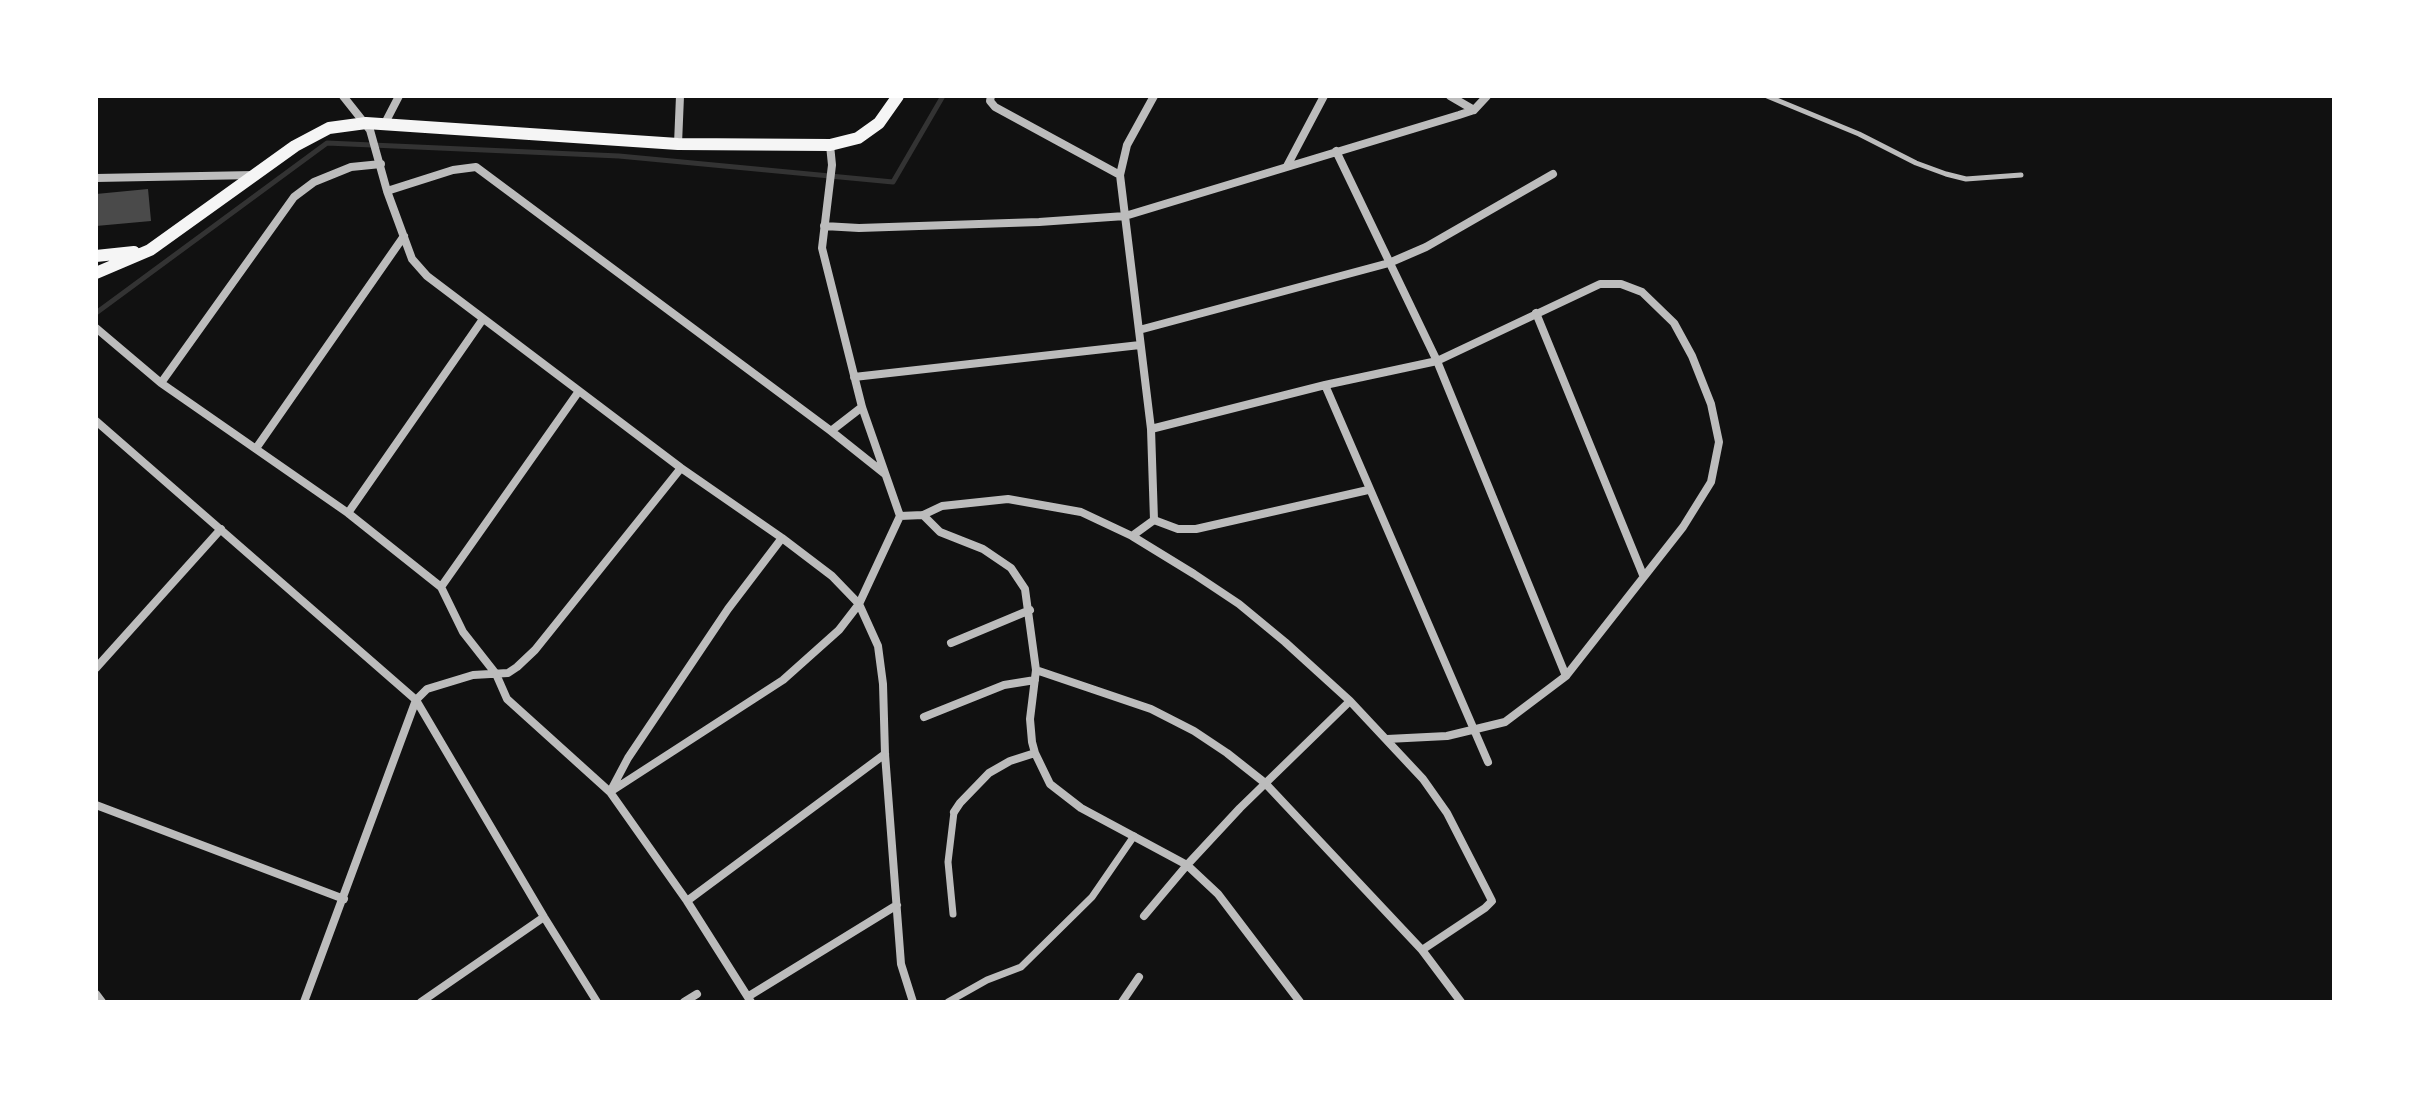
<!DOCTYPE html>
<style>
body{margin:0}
#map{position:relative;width:2430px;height:1098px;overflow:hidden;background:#111;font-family:"Open Sans",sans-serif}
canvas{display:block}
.frame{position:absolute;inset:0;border:98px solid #fff;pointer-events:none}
</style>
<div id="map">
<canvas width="2430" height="1098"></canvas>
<div class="frame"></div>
</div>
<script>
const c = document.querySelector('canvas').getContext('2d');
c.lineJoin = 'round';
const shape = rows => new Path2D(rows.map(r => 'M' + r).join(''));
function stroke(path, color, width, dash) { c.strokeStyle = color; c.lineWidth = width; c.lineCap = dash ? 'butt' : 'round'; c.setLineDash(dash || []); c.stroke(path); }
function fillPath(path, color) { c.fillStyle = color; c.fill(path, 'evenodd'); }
stroke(shape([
 [96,313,327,143,619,156,893,182,943,96]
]), '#333', 5);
fillPath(shape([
 [148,189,151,221,96,226,96,194]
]), '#4a4a4a');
stroke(shape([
 [1767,96,1859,134,1916,163,1946,174,1966,179,2021,175]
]), '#bcbcbc', 5);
stroke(shape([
 [953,914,948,862,954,812],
 [948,1002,987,980,1021,967,1092,897,1134,836]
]), '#bcbcbc', 7);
stroke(shape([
 [343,96,370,130,387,191,412,259,427,276,681,468,782,538,832,576,859,604,878,646,883,684,885,754,901,964,913,1002],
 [991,96,990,101,995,107,1120,175],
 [1450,96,1474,110],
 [384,125,399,96],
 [678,144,680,96],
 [830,145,832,165,822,248,862,407,900,516],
 [1336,151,1437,361,1566,676],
 [1287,166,1324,96],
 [96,178,254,175],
 [387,191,453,170,476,167,831,431,885,474],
 [824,226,859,228,1039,222,1125,216,1459,115,1474,110,1487,96],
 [1536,313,1643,575],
 [96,328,161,383,348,513,441,587,463,632,496,674,507,699,610,792,687,901,751,1002],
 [1139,330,1389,263,1426,247,1553,174],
 [854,377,1140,345],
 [161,383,294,197,314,182,351,167,381,164],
 [1325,385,1488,762],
 [96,421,416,700,544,917,597,1002],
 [1151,429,1325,385,1437,361,1600,284,1621,284,1642,292,1674,323,1692,356,1711,404,1719,442,1711,482,1683,527,1566,676,1505,722,1447,736,1387,739],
 [831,431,862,407],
 [257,447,404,236],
 [348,513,483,319],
 [923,515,940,532,983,549,1011,568,1025,589,1036,670,1030,719,1032,742,1035,753,1050,784,1081,808,1187,865,1218,894,1300,1002],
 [900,516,923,515,942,506,1008,499,1081,512,1132,536,1194,574,1239,604,1285,642,1350,701,1423,779,1447,813,1488,893,1492,901,1485,908,1422,950],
 [1154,520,1151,429,1120,175,1127,145,1154,96],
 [1154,520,1178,529,1196,529,1368,490],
 [1132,536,1154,520],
 [441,587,579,391],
 [951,643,1030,610],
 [96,668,221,529],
 [1036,670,1151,709,1194,731,1227,753,1265,783,1422,950,1461,1002],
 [924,717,1004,685,1035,680],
 [610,792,783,680,839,630,859,604,900,516],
 [610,792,628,758,728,609,782,538],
 [96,805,344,899],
 [954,812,960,803,989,773,1010,761,1035,753],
 [687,901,885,754],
 [1144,916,1187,865,1240,808,1350,701],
 [96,994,102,1002],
 [749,996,897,905],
 [304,1002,416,700,427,689,473,675,508,673,517,667,535,650,681,468],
 [421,1002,544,917],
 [684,1002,697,994],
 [1122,1002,1139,977]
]), '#bcbcbc', 8);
stroke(shape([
 [96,256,134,252],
 [96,273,150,250,295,146,329,128,366,123,678,144,830,145,858,138,879,123,898,96]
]), '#f5f5f5', 12);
</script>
